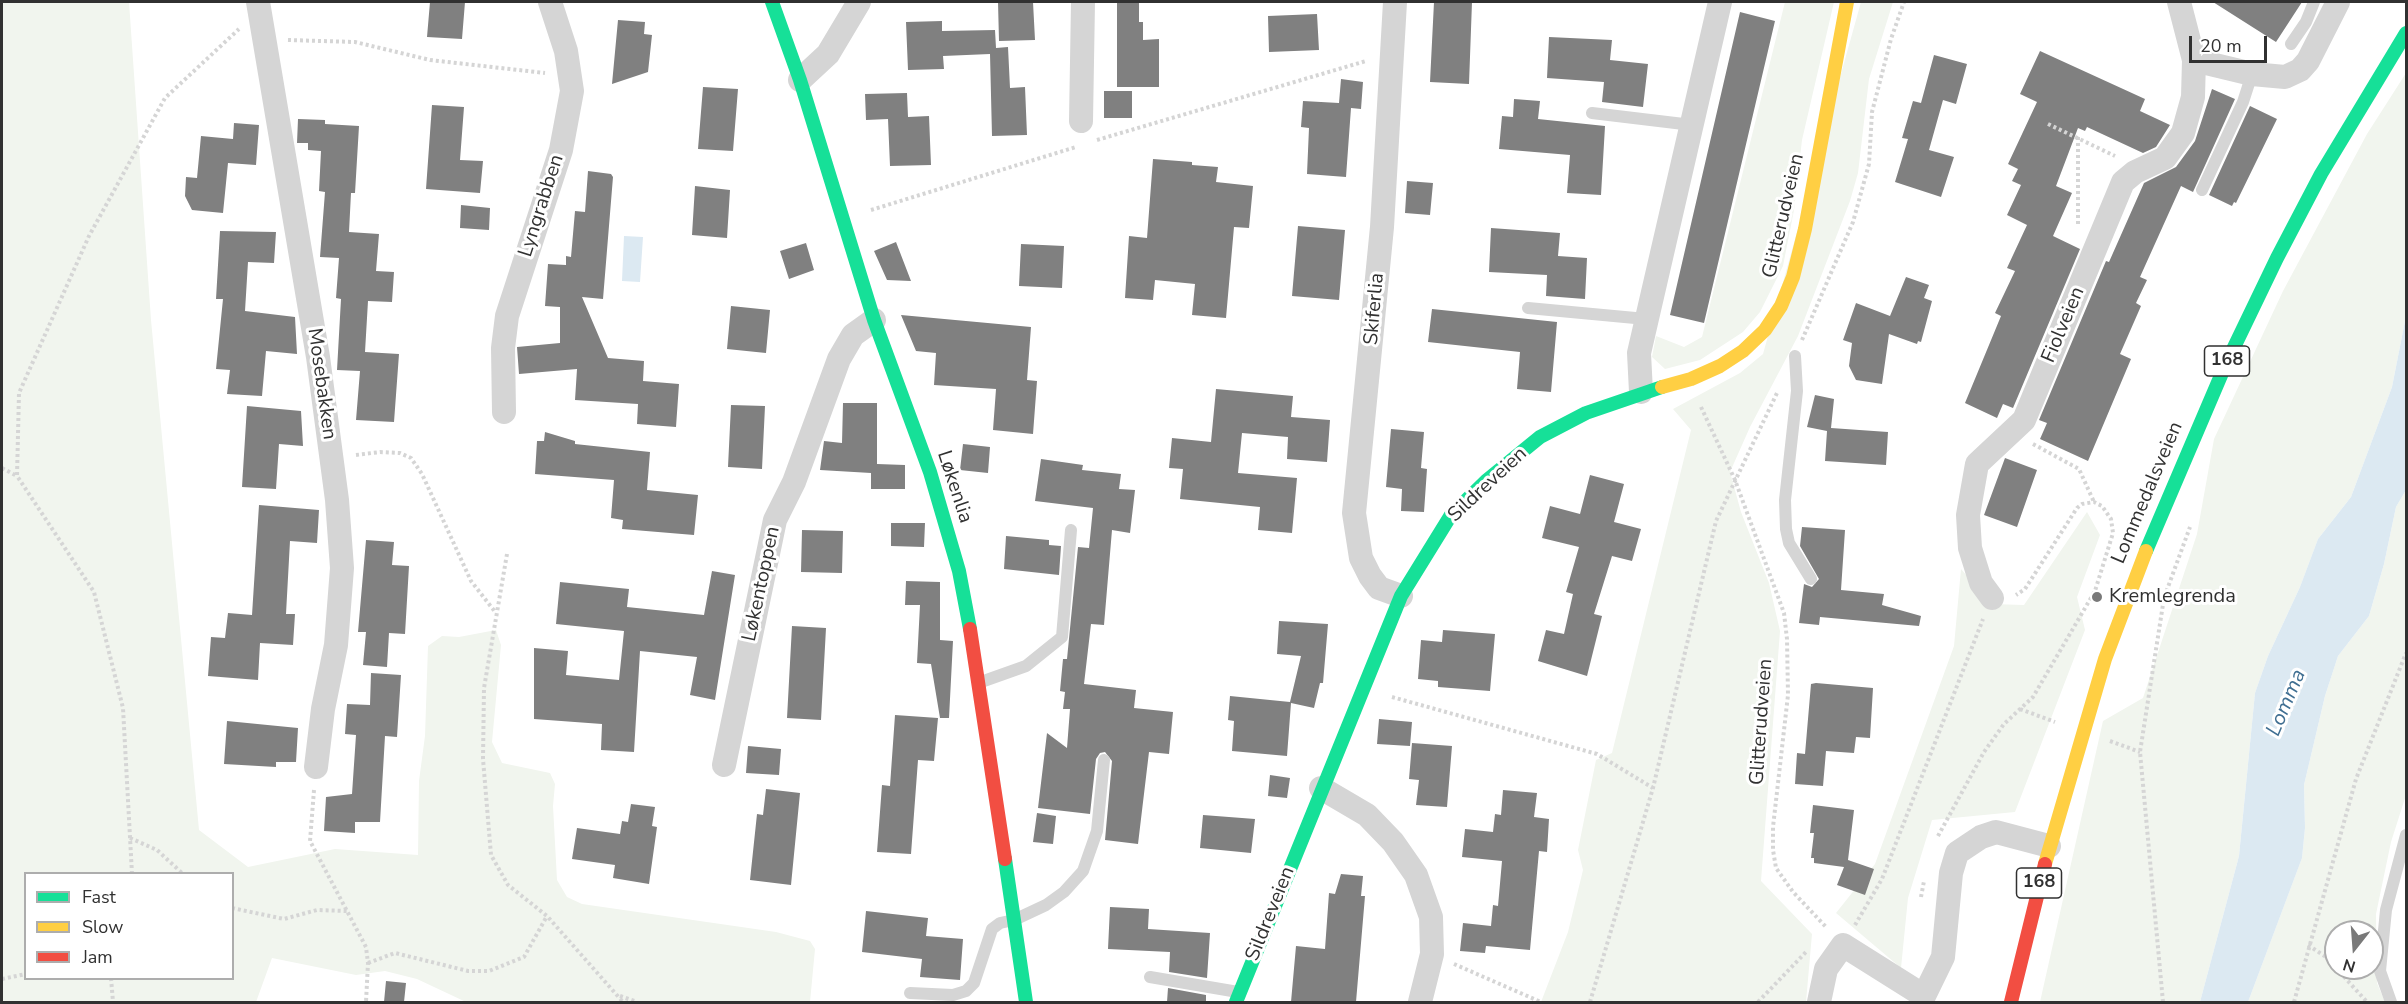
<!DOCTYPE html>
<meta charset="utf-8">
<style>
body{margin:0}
#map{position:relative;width:2408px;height:1004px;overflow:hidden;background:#fff;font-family:"Nunito Sans",sans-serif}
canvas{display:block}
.frame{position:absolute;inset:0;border:3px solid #313131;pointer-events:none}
.legend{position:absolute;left:24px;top:872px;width:210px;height:108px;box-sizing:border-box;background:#fff;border:2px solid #adadad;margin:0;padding:8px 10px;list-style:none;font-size:18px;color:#313131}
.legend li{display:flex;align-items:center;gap:12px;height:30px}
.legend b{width:30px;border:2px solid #adadad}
.north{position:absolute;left:2324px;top:920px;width:60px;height:60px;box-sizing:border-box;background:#fff;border:2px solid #adadad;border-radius:50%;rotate:197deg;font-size:16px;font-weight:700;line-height:24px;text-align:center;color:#313131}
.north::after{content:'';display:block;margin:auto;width:21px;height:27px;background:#797979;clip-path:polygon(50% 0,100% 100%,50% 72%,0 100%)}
.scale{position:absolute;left:2189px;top:36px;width:78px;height:27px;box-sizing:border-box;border:3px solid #313131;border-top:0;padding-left:8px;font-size:18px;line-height:21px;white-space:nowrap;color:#313131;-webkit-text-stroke:4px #fff;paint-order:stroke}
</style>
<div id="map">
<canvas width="2408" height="1004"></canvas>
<div class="frame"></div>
<ul class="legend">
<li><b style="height:8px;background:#16e098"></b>Fast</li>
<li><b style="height:8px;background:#ffcf43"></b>Slow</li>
<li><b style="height:8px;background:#f24e42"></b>Jam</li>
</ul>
<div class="north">N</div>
<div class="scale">20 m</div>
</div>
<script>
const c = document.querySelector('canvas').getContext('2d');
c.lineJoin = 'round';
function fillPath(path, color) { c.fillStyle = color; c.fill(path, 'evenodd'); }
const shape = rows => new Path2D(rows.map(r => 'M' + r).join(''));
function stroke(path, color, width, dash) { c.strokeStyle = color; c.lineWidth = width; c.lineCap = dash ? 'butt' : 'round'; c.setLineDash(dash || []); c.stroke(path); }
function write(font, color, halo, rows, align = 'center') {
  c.font = font + ' "Nunito Sans",sans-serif'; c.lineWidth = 6; c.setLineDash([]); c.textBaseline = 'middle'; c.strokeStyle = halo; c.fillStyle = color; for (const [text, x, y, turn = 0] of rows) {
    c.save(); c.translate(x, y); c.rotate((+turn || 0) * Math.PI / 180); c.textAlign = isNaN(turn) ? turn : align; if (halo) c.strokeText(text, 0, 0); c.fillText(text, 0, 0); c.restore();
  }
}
fillPath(shape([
 [2,2,129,2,151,320,199,830,248,867,335,849,418,855,419,781,425,736,428,646,442,636,459,637,496,630,501,645,492,742,502,763,550,773,555,784,553,806,557,880,567,897,582,904,776,932,810,941,815,949,810,1002,466,1002,417,979,385,971,356,975,272,958,256,1002,2,1002],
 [26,874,232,874,232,978,26,978],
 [1785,2,1834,2,1802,140,1794,210,1783,266,1760,312,1743,332,1700,360,1665,369,1652,357,1656,336,1684,347,1702,337],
 [1861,2,1893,2,1869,79,1858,173,1850,201,1798,336,1750,427,1730,472,1741,512,1769,583,1780,631,1761,881,1812,934,1806,1002,1541,1002,1568,932,1583,870,1578,850,1596,760,1612,753,1691,430,1673,409,1740,373,1763,354],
 [2406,73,2406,316,2392,387,2351,497,2318,539,2300,587,2268,656,2255,693,2239,856,2200,1002,2040,1002,2103,721,2143,698,2197,534,2214,439,2283,291,2367,134],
 [2406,490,2406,795,2391,842,2376,914,2377,983,2385,1002,2248,1002,2302,858,2305,828,2304,785,2325,696,2338,656,2369,616,2384,564,2396,507],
 [2336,932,2372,932,2372,968,2336,968],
 [2087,512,2100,535,2077,597,2085,630,2015,812,1932,820,1908,898,1901,968,1836,913,1875,864,1954,646,1961,569,1991,604,2024,605]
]), '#f1f5ee');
fillPath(shape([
 [624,236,643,237,640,282,622,281],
 [2406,316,2406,490,2396,507,2384,564,2369,616,2338,656,2325,696,2304,785,2305,828,2302,858,2248,1002,2200,1002,2239,856,2255,693,2268,656,2300,587,2318,539,2351,497,2392,387]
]), '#dce9f2');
fillPath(shape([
 [430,2,465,2,462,39,427,37],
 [998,2,1033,2,1035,40,999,41],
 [1117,2,1139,2,1139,22,1143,22,1143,40,1159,39,1159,87,1117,87],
 [1434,2,1472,2,1469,84,1430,82],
 [2213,2,2302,2,2276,42],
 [1740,12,1775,21,1704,323,1670,315],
 [1317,14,1319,50,1269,52,1268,16],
 [618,20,645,22,644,34,652,35,648,72,612,84],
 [942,21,942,31,995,30,996,48,1008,47,1010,88,1025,87,1027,135,992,136,990,54,943,56,944,69,908,70,906,22],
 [1549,37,1612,40,1610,60,1648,64,1643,107,1602,102,1604,82,1547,78],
 [2040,51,2145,99,2140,111,2170,125,2156,147,2143,153,2087,127,2085,131,2078,128,2056,186,2072,193,2053,236,2080,249,2013,408,2003,404,1997,418,1965,403,2001,316,1995,313,2015,271,2007,268,2027,225,2007,215,2021,185,2012,181,2018,169,2008,164,2037,102,2020,94],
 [1934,55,1967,64,1956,104,1943,100,1929,150,1954,157,1941,197,1895,182,1908,139,1902,138,1913,101,1921,103],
 [1341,79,1363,82,1361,109,1351,108,1346,177,1307,174,1309,128,1301,127,1303,101,1339,103],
 [703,87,738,89,733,151,698,149],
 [2212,89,2235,99,2193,192,2181,186,2140,277,2147,280,2136,303,2141,306,2120,354,2131,359,2088,461,2040,439,2047,423,2039,420,2106,261,2109,262,2144,183,2176,167,2195,141],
 [1104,91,1132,91,1132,118,1104,118],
 [907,93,908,117,929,116,931,165,890,166,888,119,866,120,865,94],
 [1514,99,1540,101,1538,119,1605,126,1601,195,1567,193,1570,155,1499,149,1502,116,1513,117],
 [432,105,464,107,460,160,483,161,480,193,426,189],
 [2250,106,2277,119,2236,203,2234,202,2232,206,2209,195],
 [298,119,325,120,325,124,359,126,355,193,351,193,349,232,379,234,376,271,394,272,392,302,368,301,365,352,399,354,394,422,356,420,360,371,337,370,341,299,336,298,339,258,320,257,325,192,319,191,321,151,308,150,308,143,297,143],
 [234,123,259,125,256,165,228,163,223,213,192,210,185,196,186,177,197,178,201,136,233,139],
 [1153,159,1192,162,1192,165,1218,167,1216,182,1253,186,1249,228,1234,227,1226,318,1192,315,1195,284,1155,280,1153,300,1125,298,1129,236,1147,238],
 [588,171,611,174,613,177,603,299,582,297,608,358,644,361,643,381,679,384,676,427,637,424,638,404,575,400,577,369,519,374,517,347,560,343,560,307,545,306,548,264,566,265,566,256,571,257,575,211,585,212],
 [1407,181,1433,183,1430,215,1405,213],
 [695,186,730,190,727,238,692,235],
 [461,205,490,208,489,230,460,228],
 [1298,226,1345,230,1339,300,1292,296],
 [1491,228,1560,233,1558,256,1587,258,1585,299,1546,296,1547,275,1489,272],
 [220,231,276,232,274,263,248,262,245,311,295,317,297,354,266,351,262,396,227,394,230,370,216,369,223,299,216,299],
 [896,242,911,281,887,280,874,251],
 [806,243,814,270,789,279,780,251],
 [1021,244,1064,246,1062,288,1019,286],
 [1906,277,1929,285,1924,298,1932,301,1921,342,1918,341,1917,344,1889,334,1882,384,1856,380,1849,366,1852,343,1843,340,1856,303,1890,316],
 [731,306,770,310,766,353,727,349],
 [1432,309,1557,322,1551,392,1517,389,1520,352,1428,342],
 [901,315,1031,327,1027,380,1037,381,1033,434,993,430,996,389,934,385,936,353,916,351],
 [1216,389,1293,396,1291,417,1330,420,1327,462,1287,459,1288,437,1242,433,1238,473,1297,478,1292,533,1258,530,1260,507,1180,499,1183,469,1169,468,1172,438,1211,442],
 [1815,395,1834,399,1831,428,1888,432,1886,465,1825,461,1827,431,1807,427],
 [843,403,877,403,877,464,905,465,905,489,871,489,871,473,820,470,824,441,842,443],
 [731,405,765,406,762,469,728,467],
 [247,406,301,411,303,446,279,444,276,489,242,487],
 [1391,429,1424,432,1421,468,1427,469,1424,512,1401,511,1402,489,1386,487],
 [545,432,575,441,575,444,650,452,647,490,698,495,694,535,622,529,623,520,611,518,614,480,535,474,537,441,544,441],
 [963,444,990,447,988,473,960,470],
 [2005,458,2037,470,2017,527,1984,515],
 [1041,459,1083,465,1082,470,1121,474,1119,489,1135,490,1130,533,1112,530,1104,625,1091,624,1084,684,1136,690,1134,708,1173,712,1169,754,1149,752,1138,844,1105,840,1112,761,1105,752,1100,753,1096,759,1090,814,1038,808,1047,733,1067,748,1070,709,1063,709,1065,692,1060,691,1063,659,1067,659,1078,547,1089,548,1093,508,1035,501],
 [1590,475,1624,484,1614,522,1641,529,1632,561,1612,556,1594,614,1602,616,1587,676,1538,661,1546,630,1564,634,1573,594,1566,592,1579,547,1542,538,1550,506,1580,514],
 [259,505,319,510,317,543,290,541,286,614,295,614,293,645,260,643,258,680,208,676,211,637,225,638,228,613,252,615],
 [891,523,925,523,924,547,891,546],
 [1802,527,1845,530,1841,590,1884,594,1882,605,1921,616,1919,626,1820,617,1819,625,1799,623,1804,584,1812,587,1819,579,1800,546],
 [802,530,843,531,842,573,801,572],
 [1006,536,1049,540,1049,545,1061,546,1059,575,1004,569],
 [366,540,394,542,392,565,409,566,405,634,389,633,387,667,363,665,366,632,358,632],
 [712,571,735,575,715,700,690,695,697,657,640,651,634,752,601,750,602,724,534,719,534,648,568,651,566,675,619,680,624,631,556,624,560,582,629,589,627,607,704,615],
 [906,581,940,582,940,640,953,641,949,718,940,718,931,664,917,663,920,605,905,605],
 [1279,621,1328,624,1323,683,1320,683,1314,708,1291,703,1287,756,1232,751,1234,721,1228,720,1230,696,1290,702,1301,656,1277,654],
 [792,626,826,628,821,720,787,718],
 [1443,630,1495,634,1490,691,1438,687,1438,681,1418,679,1421,640,1442,642],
 [371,673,401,675,397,737,385,736,380,822,355,822,355,833,324,831,326,797,352,794,356,735,345,734,347,704,370,705],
 [1816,683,1873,688,1870,738,1856,737,1854,753,1826,751,1823,786,1795,784,1797,753,1805,754,1811,684],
 [895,715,938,718,934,761,918,760,911,854,877,852,882,785,890,786],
 [1379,719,1412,722,1410,746,1377,744],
 [227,721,298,728,296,762,276,762,276,767,224,764],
 [1412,743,1452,746,1447,807,1416,805,1419,780,1409,779],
 [748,746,781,749,779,775,746,773],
 [1270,775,1290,778,1287,798,1268,796],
 [766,789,800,793,791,885,750,880,757,814,763,815],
 [1503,790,1537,793,1534,817,1549,819,1547,852,1539,851,1530,950,1486,946,1485,953,1460,951,1463,923,1491,926,1493,905,1498,906,1502,861,1462,857,1465,829,1493,832,1495,814,1501,815],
 [631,804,655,807,652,826,657,827,649,884,613,878,615,865,572,859,577,828,620,834,622,821,628,822],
 [1813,805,1854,810,1848,860,1874,869,1865,895,1837,885,1844,867,1814,863,1814,858,1811,858,1814,833,1810,833],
 [1037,813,1056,816,1053,844,1033,842],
 [1203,815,1255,819,1251,853,1200,848],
 [1341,874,1363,876,1361,896,1365,896,1356,1002,1291,1002,1296,946,1325,949,1329,893,1335,894],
 [1110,907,1149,909,1148,929,1210,933,1207,978,1169,972,1170,952,1108,949],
 [866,911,928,918,926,936,963,939,960,980,920,977,922,959,862,952],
 [386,981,406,983,404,1002,384,1002],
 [1168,988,1206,995,1206,1002,1167,1002]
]), '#808080');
stroke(shape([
 [288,40,355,42,430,60,545,73],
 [2048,124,2115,156],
 [1097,140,1366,61],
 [871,210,1076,147],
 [2078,224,2078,137],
 [1802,340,1853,222,1869,164,1872,112,1891,39,1904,2],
 [1701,407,1735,480,1784,613,1787,639,1788,695,1773,827,1773,850,1776,868,1793,892,1826,927],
 [2033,444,2079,469,2094,502],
 [356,455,380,452,400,453,411,458,422,474,471,581,496,613],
 [2,468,17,476],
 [507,554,484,688,483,759,491,855,508,885,547,916,623,1002],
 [1392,697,1597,754,1653,788],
 [2020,709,2055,722],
 [2110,741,2140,752],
 [314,790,310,841,366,947,368,963,366,1002],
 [1938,836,1984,752,2004,724,2033,697,2095,591,2113,533,2111,519,2102,506,2094,502,2082,504,2077,508,2025,589,2016,595],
 [130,838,157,850,183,874],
 [132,874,123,708,94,592,17,476,19,393,89,236,165,98,239,29],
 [1921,897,1924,881],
 [232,908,284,919,317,910,347,911],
 [1855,925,1882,879,1983,619],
 [2308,945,2326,957,2367,1002],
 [368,963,395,953,468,971,489,971,524,957,547,916],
 [1454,964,1541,1002],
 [111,978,113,1002],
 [2,979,26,974],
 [620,996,637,1002],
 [1590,1002,1653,788,1716,521,1777,393],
 [1758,1002,1806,952],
 [2163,1002,2140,752,2164,598,2190,527],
 [2294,1002,2356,779,2406,653]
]), '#d5d5d5', 4, [3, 3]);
stroke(shape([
 [2291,44,2306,22,2314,2],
 [1592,113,1692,125],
 [2202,190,2243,102,2252,74],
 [1528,308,1646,319],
 [1795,356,1797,391,1785,500,1786,529,1789,543,1811,579],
 [981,682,1026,666,1062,637,1071,530],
 [1150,977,1238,992],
 [910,993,953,995,966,991,974,983,992,929,1000,923,1014,920,1046,905,1064,892,1083,871,1097,831,1104,760],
 [2391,1002,2380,971,2386,910,2406,835]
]), '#d5d5d5', 12);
stroke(shape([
 [258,2,318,357,337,500,342,568,336,645,323,709,316,767],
 [1395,2,1382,227,1354,513,1361,558,1370,576,1379,588,1401,596],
 [2194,60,2252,74,2285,77,2300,70,2308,61,2338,2],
 [800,80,828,54,859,2],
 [1081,121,1083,2],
 [1641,392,1639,353,1720,2],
 [504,412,503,348,507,316,561,150,572,91,566,51,550,2],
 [1992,598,1981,583,1970,548,1968,515,1977,464,2024,420,2123,182,2135,172,2165,158,2183,133,2193,97,2194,60,2179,2],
 [724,765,775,520,794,482,839,359,853,335,874,320],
 [1321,788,1367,815,1393,842,1416,875,1431,917,1432,954,1420,1002],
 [1819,1002,1826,969,1843,945,1924,996,1943,957,1951,873,1957,853,1981,837,1996,832,2049,846]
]), '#d5d5d5', 24);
stroke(shape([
 [772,2,800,80,874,320,930,472,959,571,970,629],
 [2146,551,2225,366,2277,258,2321,174,2406,33],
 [1005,859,1026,1002],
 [1236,1002,1401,596,1451,515,1486,481,1540,437,1586,413,1662,387]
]), '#16e098', 14);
stroke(shape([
 [1662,387,1691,379,1720,366,1743,351,1765,330,1781,306,1793,277,1805,229,1847,2],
 [2045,864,2105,659,2146,551]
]), '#ffcf43', 14);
stroke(shape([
 [970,629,1005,859],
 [2011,1002,2045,864]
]), '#f24e42', 14);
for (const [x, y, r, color] of [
 [2097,597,6,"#797979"]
]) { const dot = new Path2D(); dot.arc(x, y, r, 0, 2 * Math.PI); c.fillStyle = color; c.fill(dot); stroke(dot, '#fff', 2); }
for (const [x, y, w] of [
 [2227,361,45],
 [2039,883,45]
]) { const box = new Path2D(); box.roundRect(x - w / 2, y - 15, w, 30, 4.5); c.fillStyle = '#fff'; c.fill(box); stroke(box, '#313131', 1.5); }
write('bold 18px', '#313131', null, [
 ["168",2227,361],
 ["168",2039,883]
]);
write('20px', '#313131', '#fff', [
 ["Lyngrabben",542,206,-72],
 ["Glitterudveien",1784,216,-77],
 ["Skiferlia",1375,309,-85],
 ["Fiolveien",2064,325,-67],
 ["Mosebakken",321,384,82],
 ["Sildreveien",1488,485,-43],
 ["Løkenlia",954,487,72],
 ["Lommedalsveien",2148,493,-67],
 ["Løkentoppen",762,584,-78],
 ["Glitterudveien",1762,722,-86],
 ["Sildreveien",1271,914,-68]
]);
write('20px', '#313131', '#fff', [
 ["Kremlegrenda",2109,597]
], 'left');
write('italic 21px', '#406f92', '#fff', [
 ["Lomma",2287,703,-67]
]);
</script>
